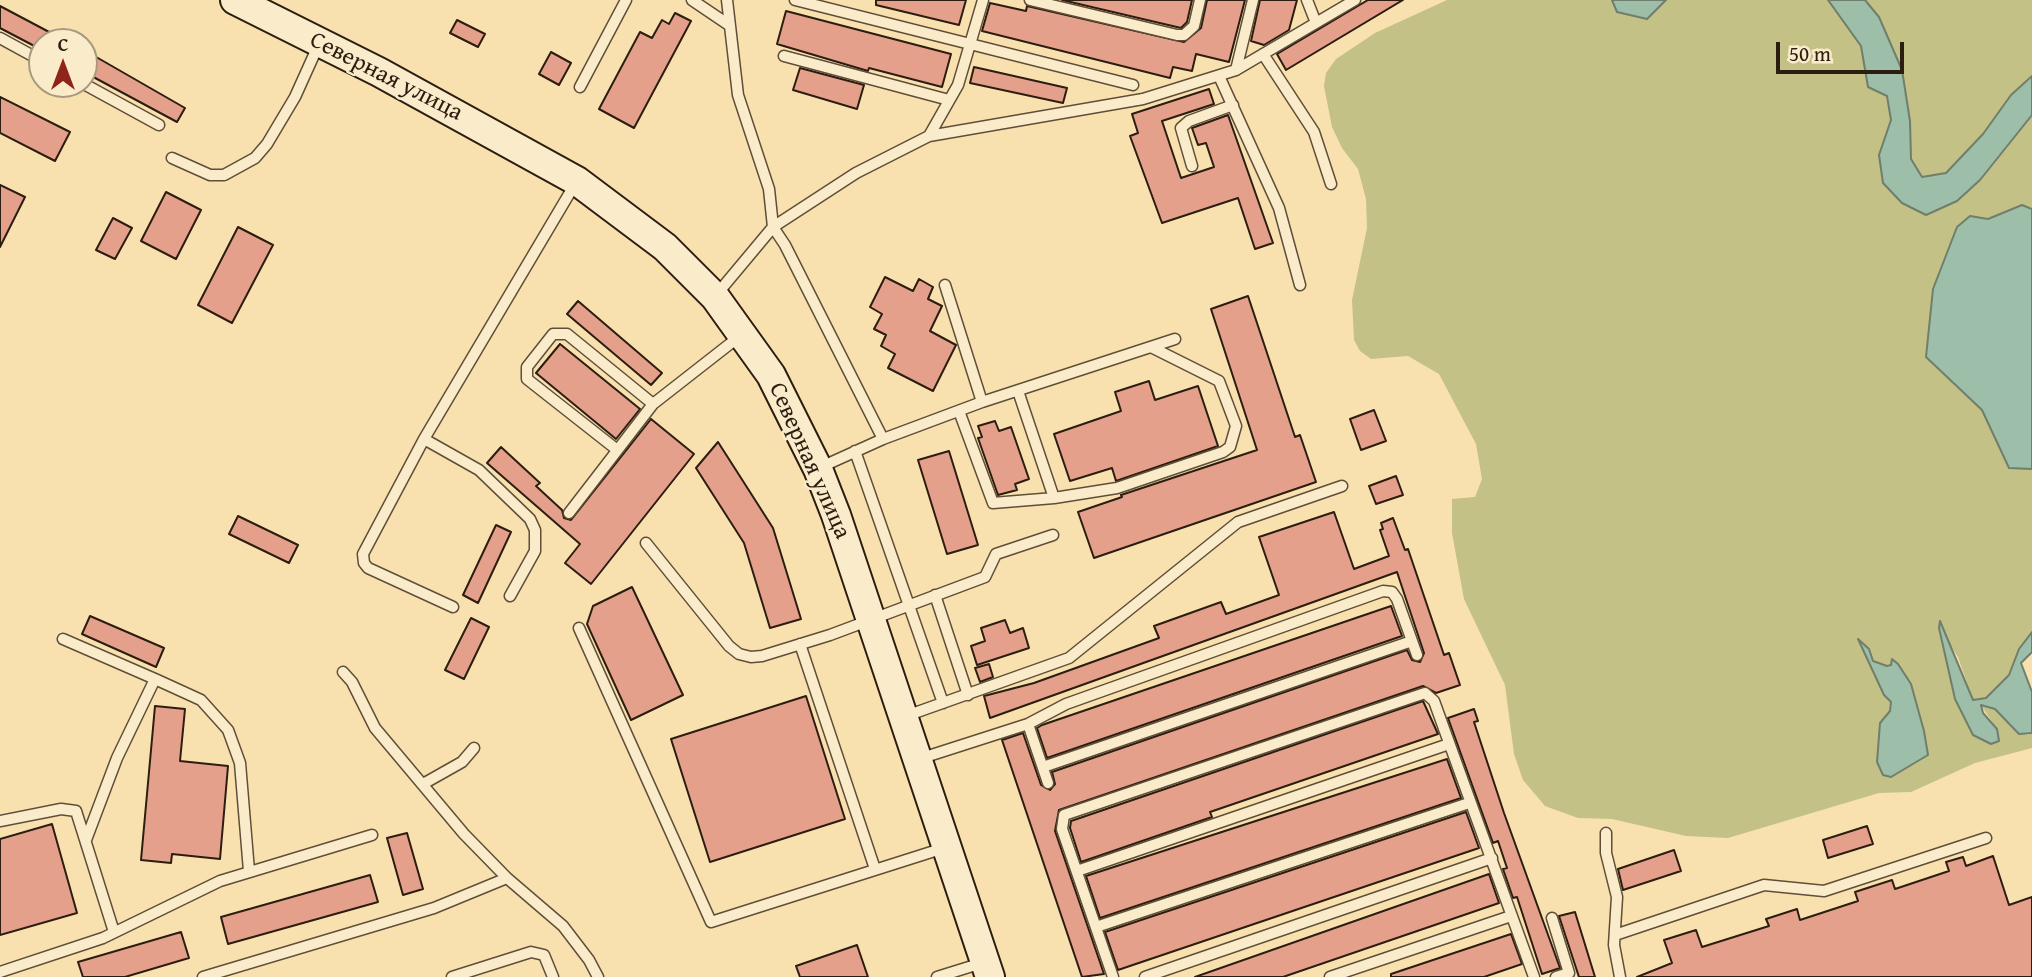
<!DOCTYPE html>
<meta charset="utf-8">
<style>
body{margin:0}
#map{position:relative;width:2032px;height:977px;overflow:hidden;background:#f8e1af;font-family:"Gentium Book Plus",serif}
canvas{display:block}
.north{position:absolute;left:28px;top:28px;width:70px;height:70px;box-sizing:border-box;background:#faeccb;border:2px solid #a89981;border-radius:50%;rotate:0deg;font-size:19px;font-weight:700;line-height:28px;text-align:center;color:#2c1d11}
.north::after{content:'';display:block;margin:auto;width:24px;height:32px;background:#8f2418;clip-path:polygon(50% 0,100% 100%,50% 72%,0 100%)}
.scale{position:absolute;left:1776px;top:42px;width:128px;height:32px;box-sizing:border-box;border:4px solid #2c1d11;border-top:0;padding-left:9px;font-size:21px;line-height:24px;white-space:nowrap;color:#2c1d11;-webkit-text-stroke:5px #faeccb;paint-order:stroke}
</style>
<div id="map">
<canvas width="2032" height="977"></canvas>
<div class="north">С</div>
<div class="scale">50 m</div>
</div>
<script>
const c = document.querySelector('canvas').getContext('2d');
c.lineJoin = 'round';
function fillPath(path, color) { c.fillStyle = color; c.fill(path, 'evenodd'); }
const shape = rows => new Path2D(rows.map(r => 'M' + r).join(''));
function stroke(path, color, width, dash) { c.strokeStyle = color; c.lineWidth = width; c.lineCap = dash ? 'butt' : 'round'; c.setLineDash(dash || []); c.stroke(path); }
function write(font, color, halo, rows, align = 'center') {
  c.font = font + ' "Gentium Book Plus",serif'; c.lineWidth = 5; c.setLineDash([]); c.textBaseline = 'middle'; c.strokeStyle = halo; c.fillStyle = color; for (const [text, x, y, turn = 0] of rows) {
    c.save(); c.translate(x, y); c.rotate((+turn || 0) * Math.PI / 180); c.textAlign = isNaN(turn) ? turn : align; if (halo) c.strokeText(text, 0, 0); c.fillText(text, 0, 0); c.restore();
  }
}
fillPath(shape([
 [1447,0,1612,0,1617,12,1647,19,1666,0,1828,0,1861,46,1868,86,1887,96,1891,120,1879,155,1883,183,1902,203,2021,128,2032,115,2032,209,2022,205,1988,219,1970,216,1957,227,1933,289,1926,357,1982,410,2008,468,2032,469,2032,632,2019,649,2009,674,1986,698,1973,700,1958,657,1939,628,1955,699,1973,735,1997,729,1980,704,1995,709,2013,728,2028,735,2032,733,2032,748,1975,763,1911,792,1879,793,1728,838,1686,836,1612,819,1578,818,1545,806,1523,780,1514,754,1505,685,1464,599,1452,533,1452,499,1475,497,1482,479,1476,444,1439,374,1408,356,1371,359,1360,351,1354,340,1352,300,1367,228,1366,199,1358,169,1342,148,1332,127,1324,86,1326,73,1336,59,1375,33],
 [1858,641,1869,649,1873,661,1887,667,1891,665,1892,660,1898,664,1911,684,1920,717,1921,760,1913,765,1877,762,1880,723,1890,711,1891,702,1884,695],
 [1865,0,2032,0,2032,76,2011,95,1983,134,1946,173,1922,177,1910,159,1910,121,1879,17]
]), '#c3c186');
const water = shape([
 [1612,0,1666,0,1647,19,1617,12,1612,0],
 [1828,0,1865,0,1879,17,1902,70,1910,121,1911,159,1922,177,1946,173,1983,134,2011,95,2032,76,2032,115,1980,180,1957,201,1926,215,1902,203,1883,183,1879,155,1891,120,1887,96,1868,87,1861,46,1828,0],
 [2022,205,2032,209,2032,469,2009,468,1982,410,1926,357,1933,289,1957,227,1970,216,1988,219,2022,205],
 [1940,621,1973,700,1986,698,2009,675,2019,649,2032,632,2032,652,2021,663,2032,692,2032,733,2019,734,1995,709,1981,705,1983,713,1997,729,1999,741,1991,744,1973,735,1955,699,1939,628,1940,621],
 [1858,639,1869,649,1873,661,1887,666,1891,665,1892,659,1898,664,1911,684,1924,731,1928,755,1891,777,1883,775,1877,762,1880,723,1890,711,1891,702,1884,695,1858,639]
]);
fillPath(water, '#9dbea8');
stroke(water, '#707e6c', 2);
const building = shape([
 [876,0,966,0,959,25,876,5,876,0],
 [1062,0,1192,0,1187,22,1181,28,1062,0],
 [1207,0,1245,0,1229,62,1196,54,1192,71,1173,67,1170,78,982,31,990,3,1026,11,1027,6,1184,42,1201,28,1207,0],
 [1260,0,1297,0,1289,30,1264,45,1251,41,1260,0],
 [1368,0,1403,0,1286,70,1277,54,1368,0],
 [0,6,68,42,42,42,42,50,0,28,0,6],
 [786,11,951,54,942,87,869,68,868,71,777,44,786,11],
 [675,13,691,21,634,128,599,109,640,32,652,38,662,20,669,24,675,13],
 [457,20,485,34,478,47,450,33,457,20],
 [84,50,185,108,177,122,84,72,84,50],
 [551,52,571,63,559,85,539,74,551,52],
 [974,67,1067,88,1063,103,970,83,974,67],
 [800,68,864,85,857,109,793,90,800,68],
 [1209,89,1214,104,1162,121,1181,178,1214,167,1206,143,1198,145,1192,128,1228,115,1273,243,1255,249,1238,198,1162,223,1130,136,1138,133,1132,114,1209,89],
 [0,97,70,132,55,161,0,133,0,97],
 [0,185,25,197,0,247,0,185],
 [166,192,201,210,176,259,141,241,166,192],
 [113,218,132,228,115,259,96,250,113,218],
 [238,227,273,245,232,323,198,305,238,227],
 [885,277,913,291,919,279,933,287,928,299,942,306,930,331,956,345,933,391,888,368,895,354,881,346,886,335,874,329,882,314,870,307,885,277],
 [1248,296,1295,437,1300,435,1316,482,1094,558,1078,512,1122,497,1121,495,1257,450,1211,309,1248,296],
 [578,301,662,373,651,385,567,314,578,301],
 [560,344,640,409,616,439,536,373,560,344],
 [1149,381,1155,400,1198,386,1218,446,1116,481,1112,468,1070,481,1054,434,1121,411,1115,392,1149,381],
 [1374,410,1386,441,1361,450,1350,419,1374,410],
 [651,419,694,454,591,584,565,563,580,544,487,463,501,447,540,483,536,486,562,510,564,518,571,520,651,419],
 [995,421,999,431,1011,427,1029,479,1015,484,1017,490,998,495,978,438,982,437,978,426,995,421],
 [718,442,773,528,801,619,770,628,744,543,696,468,718,442],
 [949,451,978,545,947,554,918,460,949,451],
 [1396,476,1403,495,1376,504,1369,486,1396,476],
 [1334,512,1354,569,1389,556,1380,530,1383,529,1381,523,1393,518,1405,550,1408,549,1444,655,1449,653,1460,685,1436,693,1423,686,1059,810,1055,831,1104,974,1082,977,1002,740,1023,733,1041,785,1050,790,1055,784,1052,772,1407,650,1412,660,1420,662,1424,653,1397,572,990,718,984,696,1034,683,1159,638,1154,626,1221,602,1226,614,1279,595,1259,537,1334,512],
 [238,516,298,545,289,563,229,534,238,516],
 [496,525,511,532,478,603,463,595,496,525],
 [632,587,683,695,631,720,587,624,593,606,632,587],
 [1391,606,1402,636,1047,758,1037,728,1042,725,1391,606],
 [90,616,164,648,156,667,82,634,90,616],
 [471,618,489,627,464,679,445,670,471,618],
 [1005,620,1010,633,1023,628,1029,648,977,665,971,646,985,641,981,628,1005,620],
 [989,664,993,677,980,682,975,668,989,664],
 [806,696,845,819,710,862,671,739,806,696],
 [1423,701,1438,734,1210,812,1212,817,1081,862,1070,828,1071,821,1423,701],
 [155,706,185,709,180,761,228,766,220,859,172,854,171,863,141,860,155,706],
 [1474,709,1478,721,1474,722,1504,813,1560,968,1542,974,1517,897,1513,898,1503,869,1507,868,1498,841,1493,843,1448,718,1474,709],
 [1447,759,1461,798,1100,918,1086,876,1447,759],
 [1466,812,1479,848,1118,970,1105,932,1466,812],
 [52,824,77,913,0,935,0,839,52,824],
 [1867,826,1873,844,1828,858,1823,840,1867,826],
 [407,833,423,889,403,895,387,838,407,833],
 [1674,850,1681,871,1623,890,1618,869,1674,850],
 [1993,856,2009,905,2032,897,2032,977,1637,977,1672,963,1664,940,1696,930,1702,947,1769,926,1766,919,1797,909,1800,920,1858,901,1855,892,1892,880,1895,889,1949,871,1946,862,1963,857,1966,866,1993,856],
 [1489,874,1499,903,1283,977,1195,977,1489,874],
 [370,875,378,902,228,944,221,917,370,875],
 [1575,912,1595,977,1579,977,1559,916,1575,912],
 [181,932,189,958,125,977,83,977,78,962,181,932],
 [1511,934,1522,964,1484,977,1391,977,1391,974,1511,934],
 [857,945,868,977,800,977,796,966,857,945]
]);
fillPath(building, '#e4a08a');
stroke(building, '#2c1d11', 2);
const service = shape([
 [692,0,729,25],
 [795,0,1133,85],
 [1030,0,1177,35,1184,35,1194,26,1200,0],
 [1307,0,1316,23],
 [0,38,42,61],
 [1263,54,1314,132,1331,184],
 [784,56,949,100],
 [1236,70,1355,0],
 [1219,76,1279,208,1300,285],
 [84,84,159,125],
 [580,87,626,0],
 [929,136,1143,99,1236,70,1253,0],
 [172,158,210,175,224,175,255,158,267,144,295,97,318,46],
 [1192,166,1181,128,1189,121,1233,105],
 [945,285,982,402],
 [717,294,773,227,769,189,738,95,727,0],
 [1018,391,1054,498,1117,488,1223,452,1230,447,1236,426,1219,381,1151,347],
 [959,411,993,503,1054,498],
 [424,439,479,470,530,519,535,530,535,551,510,596],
 [883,439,982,402,1175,339],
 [616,449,527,379,527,367,553,334,567,334,653,404],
 [855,451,943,703],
 [821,467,883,439,785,245,773,227,856,173,929,136,958,85,983,0],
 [569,513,653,404,740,336],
 [646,543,729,646,739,654,751,657,762,656,830,635,985,577,996,554,1053,535],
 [935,595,968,695],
 [453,607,368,568,364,563,363,554,424,439,575,184],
 [579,628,711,922,944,848],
 [63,639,155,679],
 [800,644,875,869],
 [343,672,352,682,375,728,464,834,507,878],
 [906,716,1069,658,1238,522,1342,486],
 [1028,724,1048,783],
 [919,759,1028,724,1066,704,1383,591,1392,592,1397,599,1417,655],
 [1043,767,1412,641],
 [423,784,462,762,474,748],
 [0,821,61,809,76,811,114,932],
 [1606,833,1606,853,1617,897,1614,945,1620,977],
 [86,840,117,758,155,679,201,700,228,730,240,763,249,871],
 [1077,871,1449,744],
 [1552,918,1569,973,1556,977],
 [1096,927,1469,803],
 [1615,935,1764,885,1824,891,1986,838],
 [0,972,103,938,220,881,372,835],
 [203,977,434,908,507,878,563,926,589,960,598,977],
 [452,977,531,952,544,955,553,977],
 [937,977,982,963],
 [1113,977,1062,829,1064,815,1425,693,1434,701,1534,977],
 [1145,977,1492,858],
 [1330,977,1511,916]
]);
const secondary = shape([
 [235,0,379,72,577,181,665,247,715,297,771,375,818,469,836,515,990,977]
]);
stroke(service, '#5f4e38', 13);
stroke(secondary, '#2c1d11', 32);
stroke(service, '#faeccb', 10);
stroke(secondary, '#faeccb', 28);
write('24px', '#2c1d11', '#faeccb', [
 ["Северная улица",386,77,27],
 ["Северная улица",809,461,66]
]);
</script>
